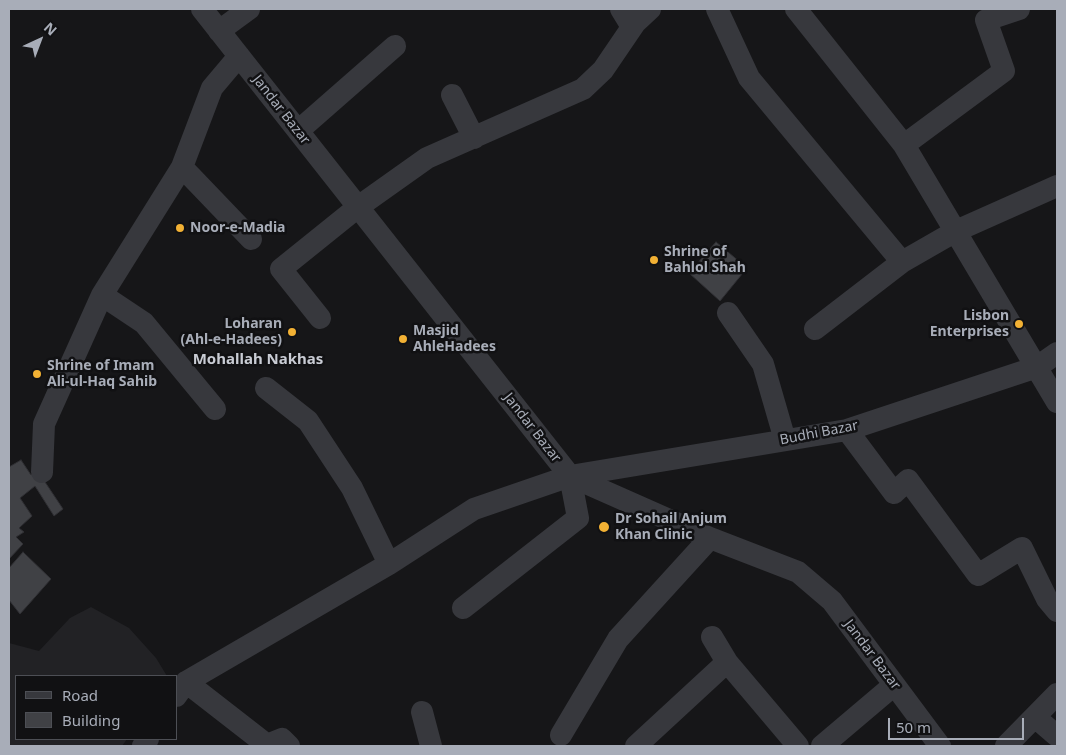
<!DOCTYPE html>
<style>
body{margin:0}
#map{position:relative;width:1066px;height:755px;overflow:hidden;background:#161618;font-family:"Noto Sans",sans-serif}
canvas{display:block}
.frame{position:absolute;inset:0;border:10px solid #a8adb8;pointer-events:none}
.legend{position:absolute;left:15px;top:675px;width:162px;height:65px;box-sizing:border-box;background:#111113;border:1px solid #4d4f55;margin:0;padding:6px 9px;list-style:none;font-size:15px;color:#a8adb8}
.legend li{display:flex;align-items:center;gap:10px;height:25px}
.legend b{width:25px;border:1px solid #4d4f55}
.north{position:absolute;left:15px;top:15px;width:50px;height:50px;-webkit-text-stroke:4px #111113;paint-order:stroke;rotate:43deg;font-size:14px;font-weight:700;line-height:20px;text-align:center;color:#a8adb8}
.north::after{content:'';display:block;margin:auto;width:18px;height:22px;background:#a8adb8;clip-path:polygon(50% 0,100% 100%,50% 72%,0 100%)}
.scale{position:absolute;left:888px;top:718px;width:136px;height:22px;box-sizing:border-box;border:2px solid #a8adb8;border-top:0;padding-left:6px;font-size:15px;line-height:18px;white-space:nowrap;color:#a8adb8;-webkit-text-stroke:4px #111113;paint-order:stroke}
</style>
<div id="map">
<canvas width="1066" height="755"></canvas>
<div class="frame"></div>
<ul class="legend">
<li><b style="height:6px;background:#37383d"></b>Road</li>
<li><b style="height:14px;background:#404145"></b>Building</li>
</ul>
<div class="north">N</div>
<div class="scale">50 m</div>
</div>
<script>
const c = document.querySelector('canvas').getContext('2d');
c.lineJoin = 'round';
function fillPath(path, color) { c.fillStyle = color; c.fill(path, 'evenodd'); }
const shape = rows => new Path2D(rows.map(r => 'M' + r).join(''));
function stroke(path, color, width, dash) { c.strokeStyle = color; c.lineWidth = width; c.lineCap = dash ? 'butt' : 'round'; c.setLineDash(dash || []); c.stroke(path); }
function write(font, color, halo, rows, align = 'center') {
  c.font = font + ' "Noto Sans",sans-serif'; c.lineWidth = 5; c.setLineDash([]); c.textBaseline = 'middle'; c.strokeStyle = halo; c.fillStyle = color; for (const [text, x, y, turn = 0] of rows) {
    c.save(); c.translate(x, y); c.rotate((+turn || 0) * Math.PI / 180); c.textAlign = isNaN(turn) ? turn : align; if (halo) c.strokeText(text, 0, 0); c.fillText(text, 0, 0); c.restore();
  }
}
fillPath(shape([
 [91,607,129,628,156,658,167,676,16,676,16,739,127,739,122,746,9,746,9,643,39,651,70,618]
]), '#222225');
const building = shape([
 [716,242,747,268,720,301,689,273,716,242],
 [21,460,31,475,37,470,63,509,54,516,35,486,20,498,32,516,19,528,24,532,16,537,23,544,9,559,9,467,21,460],
 [23,552,51,579,20,614,9,600,9,568,23,552]
]);
fillPath(building, '#404145');
stroke(building, '#303034', 1);
stroke(shape([
 [202,9,570,476,710,538,798,572,832,601,940,746],
 [621,9,632,27],
 [717,9,749,78,902,262],
 [796,9,904,145,1057,402],
 [219,31,249,9],
 [452,95,474,138],
 [298,131,395,46],
 [904,145,1004,71,986,20,1019,9],
 [182,167,251,239],
 [102,295,144,323,215,409],
 [728,313,763,364,785,440],
 [320,318,281,269,358,207,427,158,583,89,603,70,635,23,650,9],
 [815,329,902,262,956,231,1057,186],
 [266,388,308,421,352,488,389,564],
 [847,430,894,493,908,480,978,575,1022,548,1047,599,1057,611],
 [42,472,44,424,102,295,182,167,212,88,239,56],
 [463,608,578,518,570,476],
 [712,637,727,662,798,746],
 [186,682,267,745,282,739,289,746],
 [176,696,186,682,389,564,474,509,570,476,847,430,1037,367,1057,353],
 [422,712,431,746],
 [1035,717,1057,736],
 [561,735,618,639,710,538],
 [143,746,148,739],
 [636,746,727,662],
 [822,746,894,685],
 [1006,746,1057,694]
]), '#37383d', 22);
for (const [x, y, r, color] of [
 [180,228,5,"#f2b134"],
 [654,260,5,"#f2b134"],
 [1019,324,5,"#f2b134"],
 [292,332,5,"#f2b134"],
 [403,339,5,"#f2b134"],
 [37,374,5,"#f2b134"],
 [604,527,6,"#f2b134"]
]) { const dot = new Path2D(); dot.arc(x, y, r, 0, 2 * Math.PI); c.fillStyle = color; c.fill(dot); stroke(dot, '#111113', 2); }
write('14px', '#a8adb8', '#111113', [
 ["Jandar Bazar",281,110,52],
 ["Jandar Bazar",532,428,52],
 ["Budhi Bazar",819,433,-11],
 ["Jandar Bazar",872,655,53]
]);
write('bold 14px', '#a8adb8', '#111113', [
 ["Noor-e-Madia",190,228],
 ["Shrine of",664,252],
 ["Bahlol Shah",664,268],
 ["Lisbon",1009,316,"right"],
 ["Enterprises",1009,332,"right"],
 ["Loharan",282,324,"right"],
 ["(Ahl-e-Hadees)",282,340,"right"],
 ["Masjid",413,331],
 ["AhleHadees",413,347],
 ["Shrine of Imam",47,366],
 ["Ali-ul-Haq Sahib",47,382],
 ["Dr Sohail Anjum",615,519],
 ["Khan Clinic",615,535]
], 'left');
write('bold 15px', '#c9ccd4', '#111113', [
 ["Mohallah Nakhas",258,360]
]);
</script>
